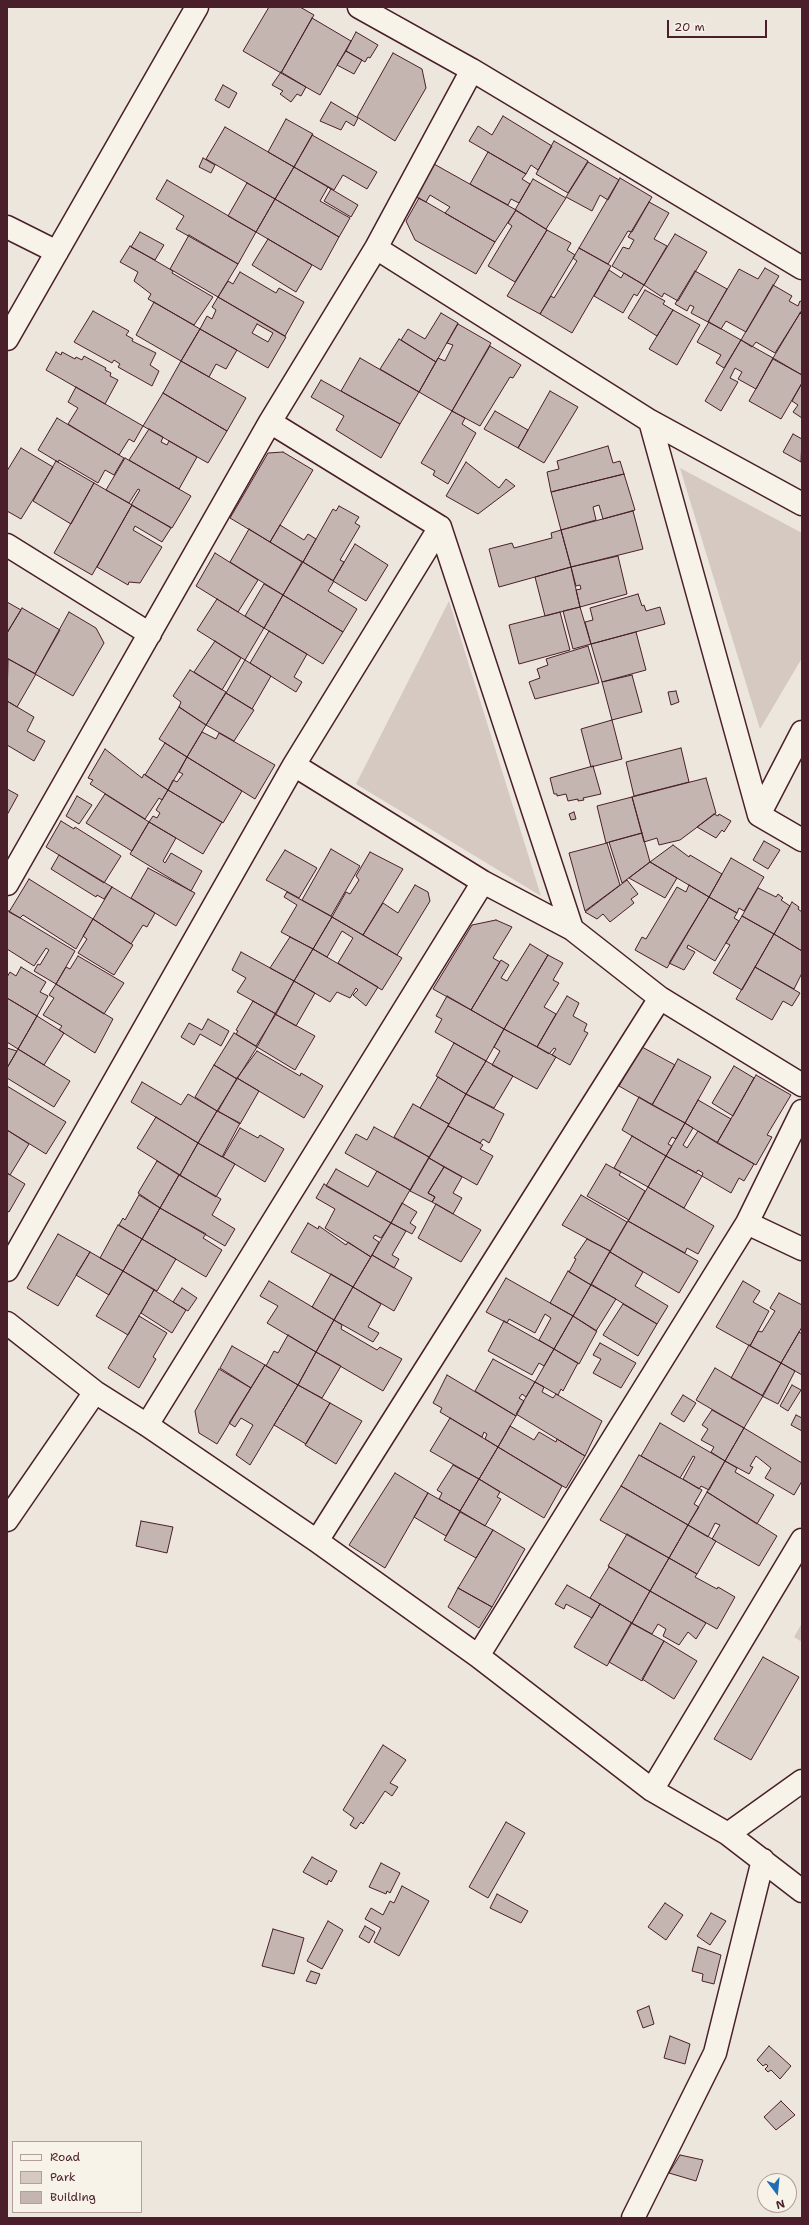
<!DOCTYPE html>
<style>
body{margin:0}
#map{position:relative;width:809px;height:2225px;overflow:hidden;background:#ece6dd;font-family:"Shantell Sans",sans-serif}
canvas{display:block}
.frame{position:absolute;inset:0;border:8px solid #4a1f2b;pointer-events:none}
.legend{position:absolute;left:12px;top:2141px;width:130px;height:72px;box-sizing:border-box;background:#f7f3e8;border:1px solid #b29e9c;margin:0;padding:5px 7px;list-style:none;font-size:12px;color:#4a1f2b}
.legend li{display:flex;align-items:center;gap:8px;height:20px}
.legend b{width:20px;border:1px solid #b29e9c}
.north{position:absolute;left:757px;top:2173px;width:40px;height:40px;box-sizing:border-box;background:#f7f3e8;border:1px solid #b29e9c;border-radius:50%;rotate:164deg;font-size:11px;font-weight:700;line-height:16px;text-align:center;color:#4a1f2b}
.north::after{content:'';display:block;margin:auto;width:14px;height:18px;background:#1f6fb2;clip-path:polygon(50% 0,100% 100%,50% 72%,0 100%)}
.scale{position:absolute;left:667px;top:20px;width:100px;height:18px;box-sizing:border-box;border:2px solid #4a1f2b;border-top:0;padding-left:5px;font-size:12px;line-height:14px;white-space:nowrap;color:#4a1f2b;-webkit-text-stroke:3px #f7f3e8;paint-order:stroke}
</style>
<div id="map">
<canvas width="809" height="2225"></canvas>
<div class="frame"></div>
<ul class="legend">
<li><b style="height:5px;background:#f7f3e8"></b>Road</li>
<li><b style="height:11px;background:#d5c9c2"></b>Park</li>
<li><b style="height:11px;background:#c4b5b0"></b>Building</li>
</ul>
<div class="north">N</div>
<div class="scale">20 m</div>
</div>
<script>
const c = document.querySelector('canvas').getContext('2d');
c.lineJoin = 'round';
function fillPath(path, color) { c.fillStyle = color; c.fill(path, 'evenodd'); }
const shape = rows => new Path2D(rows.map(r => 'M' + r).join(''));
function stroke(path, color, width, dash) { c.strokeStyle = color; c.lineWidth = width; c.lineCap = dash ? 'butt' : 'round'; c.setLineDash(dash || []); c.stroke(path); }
fillPath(shape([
 [680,468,802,533,802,658,760,729],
 [449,601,541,896,356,784],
 [802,1623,802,1642,794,1637]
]), '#d5c9c2');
const building = shape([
 [269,7,300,7,314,15,281,73,243,51,269,7],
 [312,18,351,41,320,95,281,73,312,18],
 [356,32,378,45,370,58,368,57,365,62,346,51,356,32],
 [346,51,362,60,354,74,337,65,346,51],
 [393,53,422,69,426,88,395,141,357,117,393,53],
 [281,72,306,87,301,96,297,94,291,102,280,94,283,91,272,85,281,72],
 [223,85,237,93,229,108,215,100,223,85],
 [331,102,358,118,354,126,346,121,341,130,320,121,331,102],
 [503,116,552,146,538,170,531,165,526,174,469,141,478,126,492,135,503,116],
 [286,119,313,134,294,167,268,152,286,119],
 [225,127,294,167,275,199,206,159,225,127],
 [312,135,377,172,367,189,343,175,334,190,294,167,312,135],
 [554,141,588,161,568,193,536,174,554,141],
 [488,152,526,174,522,179,530,184,519,203,511,199,508,205,470,184,488,152],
 [203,158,215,165,211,173,199,167,203,158],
 [588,162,619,180,608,200,600,195,592,211,566,197,588,162],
 [434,164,516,210,495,242,445,213,450,207,430,195,426,202,416,197,434,164],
 [294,167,358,205,351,217,324,201,331,189,328,187,320,201,350,218,339,237,275,199,294,167],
 [620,178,652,197,632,232,628,231,608,264,579,248,620,178],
 [533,179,566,198,546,229,515,210,533,179],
 [167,180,256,232,238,264,176,229,184,216,156,199,167,180],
 [247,183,275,199,256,232,228,216,247,183],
 [419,198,495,242,476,274,415,240,406,221,419,198],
 [275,199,339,237,321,270,256,232,275,199],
 [649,202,669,213,654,239,667,246,644,285,612,266,623,247,629,249,634,240,628,237,649,202],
 [516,210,547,230,515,282,488,266,512,226,508,223,516,210],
 [547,230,571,243,567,250,575,255,540,314,507,296,547,230],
 [140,232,164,245,155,260,131,247,140,232],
 [675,234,707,252,678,301,664,293,662,297,644,285,675,234],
 [189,235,238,264,218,297,170,269,189,235],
 [268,239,312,265,296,292,252,265,268,239],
 [130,246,173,271,172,273,213,297,194,325,148,299,151,294,134,281,138,272,120,262,130,246],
 [579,248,611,266,572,333,540,314,551,296,554,298,577,261,573,258,579,248],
 [765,268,779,276,746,332,726,321,721,329,708,322,739,269,758,279,765,268],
 [609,270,621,278,624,273,644,285,637,296,634,294,623,313,594,296,609,270],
 [695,271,727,289,708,322,691,313,694,307,690,305,687,311,675,304,695,271],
 [240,272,276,293,279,288,304,302,285,336,218,297,228,281,233,284,240,272],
 [773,285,792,296,789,301,798,306,800,301,802,302,802,310,775,353,756,342,752,347,741,340,773,285],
 [645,290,665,301,663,304,673,310,657,336,628,318,645,290],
 [218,297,286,337,268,368,200,329,207,316,212,319,216,310,212,307,218,297],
 [257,324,273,333,268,342,252,333,257,324],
 [154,302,200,329,181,361,136,335,154,302],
 [673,310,700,325,677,365,649,349,673,310],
 [93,311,129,331,126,335,133,339,132,341,156,353,150,365,159,371,152,386,118,367,120,364,114,360,112,363,74,342,93,311],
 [441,313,458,323,436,362,401,340,408,329,425,339,441,313],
 [800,313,802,315,802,375,773,358,800,313],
 [709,322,741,340,724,368,716,363,721,355,697,342,709,322],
 [458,324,491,343,452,411,419,392,438,358,445,361,453,345,447,343,458,324],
 [200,329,237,350,226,369,216,364,209,377,181,361,200,329],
 [399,339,436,362,419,392,380,369,399,339],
 [741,340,773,358,756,389,738,379,742,372,735,368,730,378,738,382,721,411,705,401,741,340],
 [490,346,521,365,513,378,510,377,480,426,452,411,490,346],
 [56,352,61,355,62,352,75,359,76,357,82,360,84,356,106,368,105,370,111,373,110,376,118,380,105,404,46,370,56,352],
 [360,358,419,392,400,424,341,391,360,358],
 [773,359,802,375,802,383,781,419,749,401,773,359],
 [181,361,246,398,227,431,163,393,181,361],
 [321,380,400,424,381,458,336,430,344,416,311,397,321,380],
 [802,383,802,418,793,412,798,405,792,401,802,383],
 [76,387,143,426,134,442,129,439,119,455,68,424,78,408,68,402,76,387],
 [550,391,578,407,544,463,518,448,550,391],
 [163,393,227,431,208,463,143,426,163,393],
 [452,411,465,418,462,424,476,433,448,484,433,475,435,471,421,463,452,411],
 [495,411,528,430,518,448,484,429,495,411],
 [57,418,124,458,114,475,105,470,98,483,59,460,58,462,38,450,57,418],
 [149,429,163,437,161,442,167,445,169,441,197,457,179,489,129,460,149,429],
 [793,434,802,439,801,462,783,452,793,434],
 [608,446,613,463,620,461,624,474,551,492,547,472,559,469,557,461,608,446],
 [21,448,53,467,21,519,7,511,7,471,21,448],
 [283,452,313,470,270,542,230,518,268,453,283,452],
 [125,458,191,496,172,528,131,505,140,490,138,489,129,503,106,490,125,458],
 [56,461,94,483,71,524,33,501,56,461],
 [466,462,499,488,506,479,515,486,478,514,446,496,466,462],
 [624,474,635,510,603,519,599,505,593,507,596,520,561,530,551,492,624,474],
 [94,483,132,505,92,575,54,553,94,483],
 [132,505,171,528,162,542,135,526,133,530,162,547,140,583,129,582,128,585,97,567,132,505],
 [339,506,359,517,355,523,360,526,340,560,344,562,333,581,303,562,333,509,336,511,339,506],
 [633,511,643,549,571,567,561,530,633,511],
 [280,525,304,540,308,534,316,539,303,562,270,542,280,525],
 [249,529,302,562,283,595,230,562,249,529],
 [561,530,571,567,499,587,489,549,512,543,514,548,552,538,551,533,561,530],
 [355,544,388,565,366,601,333,581,355,544],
 [215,553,258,580,238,612,196,586,215,553],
 [618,556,627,594,580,607,576,590,581,589,580,585,576,586,571,567,618,556],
 [303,562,334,581,328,591,357,609,343,632,283,595,303,562],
 [571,567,580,607,545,616,535,577,571,567],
 [264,584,283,595,264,628,245,616,264,584],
 [638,594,642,606,644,605,646,611,660,607,665,624,591,644,585,622,593,620,590,608,638,594],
 [283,595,343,632,323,664,264,628,283,595],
 [217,599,264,628,245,660,197,630,217,599],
 [7,602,21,610,7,633,7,602],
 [580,607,591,644,573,649,563,611,580,607],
 [22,608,60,630,35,674,7,658,7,633,22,608],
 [69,612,96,628,104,643,73,696,35,674,69,612],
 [560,612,570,650,519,664,509,625,560,612],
 [269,631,307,654,294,677,302,682,296,692,250,663,269,631],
 [636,632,646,670,602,682,591,644,636,632],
 [215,641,241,658,222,690,194,672,215,641],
 [588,646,599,683,535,699,529,682,540,678,537,669,548,665,546,659,588,646],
 [8,659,36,674,17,707,7,701,8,659],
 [245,660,271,676,252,709,226,693,245,660],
 [190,670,226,692,206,725,179,707,181,702,173,696,190,670],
 [632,675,642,712,612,720,602,682,632,675],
 [676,691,679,702,671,705,668,692,676,691],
 [226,693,254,710,234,741,206,725,226,693],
 [7,701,34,717,27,731,45,741,34,761,7,745,7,701],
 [179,707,206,725,187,757,159,739,179,707],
 [612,720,622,759,591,767,581,729,612,720],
 [202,732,216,739,219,733,275,765,255,799,187,757,202,732],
 [165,743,187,757,168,790,145,775,165,743],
 [681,748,689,782,634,796,626,762,681,748],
 [105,749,142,778,144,774,168,790,162,800,159,798,145,819,90,784,93,780,88,778,105,749],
 [187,757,242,791,223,823,168,790,173,780,177,782,183,774,179,772,187,757],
 [593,766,601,794,583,798,584,800,578,801,578,799,568,801,566,794,557,796,557,794,554,794,550,778,593,766],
 [706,778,716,813,680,840,659,845,657,838,644,842,632,797,706,778],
 [7,789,18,795,7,815,7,789],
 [168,790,222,822,203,854,149,822,153,816,157,818,160,813,156,810,168,790],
 [105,794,149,822,132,851,86,823,105,794],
 [77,796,92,805,79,824,66,816,77,796],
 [632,797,642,833,606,843,597,806,632,797],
 [574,812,576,819,571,820,569,814,574,812],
 [714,814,718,816,719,814,731,821,724,832,722,830,716,838,697,827,714,814],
 [61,821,74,829,75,827,121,856,104,883,46,847,61,821],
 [149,822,176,838,163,861,165,863,171,853,202,871,191,891,130,854,149,822],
 [642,833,650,862,622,883,609,842,642,833],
 [764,841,780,850,768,869,753,860,764,841],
 [607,843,620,885,585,911,569,853,607,843],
 [673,845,689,857,690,855,722,874,709,897,650,862,673,845],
 [331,849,360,866,331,916,302,900,331,849],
 [285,850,317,868,299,898,266,880,285,850],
 [370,852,403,869,363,935,332,917,346,892,350,894,359,880,356,876,370,852],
 [59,855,112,887,104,899,97,895,96,897,51,869,59,855],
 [731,858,764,877,744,911,739,908,737,913,709,897,731,858],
 [650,862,677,878,665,898,629,878,650,862],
 [148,868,195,893,176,926,131,898,148,868],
 [29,879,93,919,76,949,23,915,20,918,9,912,29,879],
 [627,880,638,894,631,899,634,903,610,922,603,914,597,919,585,912,627,880],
 [415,885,428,892,430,901,397,955,363,935,383,903,398,913,415,885],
 [689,885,709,897,667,968,635,950,642,937,646,939,677,887,686,892,689,885],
 [112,887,155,913,147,927,143,925,131,944,93,919,112,887],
 [758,888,776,897,778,894,783,898,781,900,790,906,774,934,742,916,758,888],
 [287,892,332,917,313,949,281,932,297,905,284,897,287,892],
 [709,897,737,913,734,918,739,921,715,961,688,945,687,948,695,952,684,970,669,963,709,897],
 [792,902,799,907,798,909,802,912,802,951,774,934,792,902],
 [7,910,75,951,56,984,34,971,38,964,40,965,49,950,46,948,34,966,7,949,7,910],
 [742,916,774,934,742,990,713,973,730,945,726,943,742,916],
 [332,917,402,958,382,990,338,963,353,938,342,931,327,957,313,949,332,917],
 [93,919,133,945,114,975,78,953,87,939,83,936,93,919],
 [496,920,512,927,493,958,500,962,471,1010,433,989,472,925,496,920],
 [774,934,802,951,802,973,794,989,755,967,774,934],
 [290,937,313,949,294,981,270,968,290,937],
 [530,944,548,955,504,1029,471,1010,501,960,509,965,501,978,507,981,530,944],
 [313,949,378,987,366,1006,353,995,358,990,356,988,350,998,337,992,330,1002,294,981,313,949],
 [241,952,294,981,276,1014,237,992,246,978,232,970,241,952],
 [548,955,563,963,553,980,559,983,544,1007,556,1014,537,1047,504,1029,548,955],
 [78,956,124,983,104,1014,56,984,66,967,70,969,78,956],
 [21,967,46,982,40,992,48,996,37,1016,7,998,7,977,10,972,16,976,21,967],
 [755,967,800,993,792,1006,783,1001,772,1020,736,999,755,967],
 [294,981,315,993,296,1026,275,1014,294,981],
 [56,984,113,1019,95,1053,59,1030,62,1026,43,1015,54,998,49,995,56,984],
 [447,996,504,1029,486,1061,435,1032,442,1019,436,1016,447,996],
 [567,996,579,1003,573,1016,587,1024,584,1031,588,1033,570,1065,552,1055,556,1049,554,1048,549,1054,537,1047,567,996],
 [7,998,37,1016,18,1049,7,1042,7,998],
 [253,1001,276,1014,256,1046,236,1034,238,1031,236,1030,253,1001],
 [275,1014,315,1036,295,1070,257,1047,275,1014],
 [37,1016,64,1033,44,1065,18,1049,37,1016],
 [208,1019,229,1031,221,1046,200,1034,194,1045,181,1037,189,1023,202,1030,208,1019],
 [504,1029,556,1057,537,1089,492,1065,500,1051,494,1047,504,1029],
 [234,1033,257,1047,237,1079,214,1065,234,1033],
 [454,1043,486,1061,466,1094,436,1076,454,1043],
 [642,1047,675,1065,652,1105,619,1086,642,1047],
 [7,1048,17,1051,7,1068,7,1048],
 [18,1049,70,1081,54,1107,7,1078,7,1068,18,1049],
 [257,1051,300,1076,301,1073,323,1086,304,1118,237,1078,257,1051],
 [678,1059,711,1077,685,1123,652,1105,678,1059],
 [486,1061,513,1076,494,1108,466,1094,486,1061],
 [214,1065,237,1079,217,1111,195,1097,214,1065],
 [734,1066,754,1078,733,1116,712,1103,734,1066],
 [756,1075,791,1095,767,1135,772,1137,756,1165,717,1143,756,1075],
 [438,1077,466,1094,449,1124,420,1108,438,1077],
 [237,1078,259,1091,240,1124,218,1111,237,1078],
 [142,1082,181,1105,188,1094,217,1111,198,1143,131,1102,142,1082],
 [7,1086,66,1122,46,1154,7,1130,7,1086],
 [466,1094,504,1114,489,1143,483,1139,480,1143,448,1126,466,1094],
 [639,1097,685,1123,676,1139,672,1137,668,1144,672,1146,666,1156,622,1130,639,1097],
 [698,1100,731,1119,717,1143,685,1123,698,1100],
 [413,1104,449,1124,429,1157,394,1137,413,1104],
 [217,1111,240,1123,222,1157,198,1143,217,1111],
 [156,1117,198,1143,180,1175,137,1148,156,1117],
 [685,1123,693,1128,683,1145,687,1148,698,1131,754,1164,744,1181,739,1178,731,1193,702,1176,703,1173,698,1170,696,1173,666,1156,685,1123],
 [448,1126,480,1143,483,1145,480,1149,493,1156,477,1185,429,1158,448,1126],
 [374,1127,429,1157,410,1190,345,1153,356,1134,367,1140,374,1127],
 [240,1128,258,1138,260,1135,284,1149,265,1182,223,1157,240,1128],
 [7,1130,29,1144,10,1175,7,1173,7,1130],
 [632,1136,666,1156,648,1187,614,1168,632,1136],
 [198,1143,235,1164,216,1197,180,1175,198,1143],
 [666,1156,702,1176,684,1208,648,1187,666,1156],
 [429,1158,444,1167,428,1193,435,1197,432,1202,410,1191,429,1158],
 [157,1161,179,1175,160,1208,138,1193,157,1161],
 [606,1164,621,1172,619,1175,645,1191,629,1220,587,1196,606,1164],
 [444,1167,462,1177,453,1193,462,1198,453,1214,432,1202,435,1197,428,1193,444,1167],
 [336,1169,368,1187,377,1171,410,1190,391,1223,326,1186,336,1169],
 [7,1173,25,1184,9,1212,7,1211,7,1173],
 [179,1175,221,1199,212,1215,235,1229,225,1246,160,1208,179,1175],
 [324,1184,391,1223,381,1238,375,1235,373,1238,379,1242,371,1257,325,1228,335,1209,316,1198,324,1184],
 [648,1187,714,1226,698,1254,687,1248,685,1253,628,1221,648,1187],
 [139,1195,160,1208,142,1239,119,1225,123,1218,125,1220,139,1195],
 [581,1195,627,1222,610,1251,562,1225,581,1195],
 [402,1203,417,1212,410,1223,416,1227,412,1234,391,1223,402,1203],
 [436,1204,481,1230,461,1262,418,1238,436,1204],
 [160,1208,206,1234,203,1238,222,1250,206,1277,142,1239,160,1208],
 [628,1221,698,1261,679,1293,610,1252,628,1221],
 [308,1223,318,1229,319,1226,346,1245,348,1242,371,1257,353,1287,291,1252,308,1223],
 [391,1223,406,1231,392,1255,399,1259,394,1268,372,1255,391,1223],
 [118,1225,142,1239,123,1271,100,1258,118,1225],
 [58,1234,90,1252,58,1306,27,1288,58,1234],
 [142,1239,176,1259,157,1291,123,1271,142,1239],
 [587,1239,610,1251,591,1285,569,1272,576,1259,574,1258,587,1239],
 [90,1252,123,1271,109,1295,76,1275,90,1252],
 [610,1252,643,1272,635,1286,668,1306,657,1324,591,1284,610,1252],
 [372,1255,412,1278,394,1311,353,1287,372,1255],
 [123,1271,154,1290,128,1335,96,1316,123,1271],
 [568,1271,591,1285,573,1316,550,1303,568,1271],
 [331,1274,353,1287,334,1320,312,1307,331,1274],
 [506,1278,573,1316,554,1349,539,1340,551,1318,545,1314,535,1333,509,1319,507,1323,486,1312,506,1278],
 [269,1281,334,1320,316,1352,267,1323,278,1306,260,1296,269,1281],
 [743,1281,760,1291,753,1302,769,1311,750,1346,716,1327,743,1281],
 [591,1285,616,1299,596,1331,573,1316,591,1285],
 [353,1287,381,1304,368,1327,379,1333,373,1342,334,1320,353,1287],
 [182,1288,197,1298,188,1311,173,1302,182,1288],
 [154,1290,186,1310,172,1333,141,1313,154,1290],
 [779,1293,802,1305,802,1327,781,1363,750,1346,758,1331,762,1332,775,1311,770,1308,779,1293],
 [623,1304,657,1324,638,1356,603,1335,623,1304],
 [139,1316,167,1333,153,1357,156,1359,139,1388,108,1368,139,1316],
 [573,1316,597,1331,579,1364,554,1349,573,1316],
 [334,1320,342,1325,341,1329,377,1350,380,1347,402,1359,383,1391,316,1352,334,1320],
 [504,1321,554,1349,544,1366,539,1363,532,1375,488,1351,504,1321],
 [799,1332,802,1334,802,1375,781,1363,799,1332],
 [288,1335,316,1352,298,1385,266,1366,274,1351,278,1353,288,1335],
 [600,1343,636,1363,621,1388,593,1373,601,1359,593,1355,600,1343],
 [749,1345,781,1363,763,1396,731,1378,749,1345],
 [232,1346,265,1365,251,1388,220,1368,232,1346],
 [554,1349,578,1363,563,1391,561,1389,558,1395,535,1382,554,1349],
 [316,1352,341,1366,322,1398,298,1385,316,1352],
 [493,1359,535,1382,526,1397,522,1394,519,1398,524,1401,516,1416,475,1391,493,1359],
 [781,1363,795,1371,778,1404,762,1396,781,1363],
 [265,1365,298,1385,250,1465,236,1455,253,1425,241,1418,235,1427,229,1423,265,1365],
 [715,1368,763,1396,744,1428,696,1400,715,1368],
 [219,1369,251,1388,217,1444,199,1433,195,1411,219,1369],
 [447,1375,516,1416,498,1447,485,1439,487,1434,484,1432,482,1437,440,1412,442,1408,433,1403,447,1375],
 [535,1382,544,1387,542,1392,553,1398,556,1394,602,1421,585,1456,516,1414,535,1382],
 [298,1385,330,1403,306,1444,274,1425,298,1385],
 [792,1385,801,1390,788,1411,780,1406,792,1385],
 [683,1395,696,1403,684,1422,671,1414,683,1395],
 [330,1403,362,1421,336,1464,305,1445,330,1403],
 [712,1410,744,1428,725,1461,711,1452,714,1447,701,1440,708,1429,702,1425,712,1410],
 [796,1415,802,1418,802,1431,791,1425,796,1415],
 [450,1418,498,1447,479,1479,430,1451,450,1418],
 [660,1423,725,1461,709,1490,701,1486,699,1489,683,1479,695,1457,693,1456,680,1478,641,1456,660,1423],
 [510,1426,534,1440,539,1432,556,1442,557,1439,585,1456,566,1488,498,1447,510,1426],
 [744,1428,802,1463,802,1481,794,1495,765,1478,771,1468,756,1456,750,1466,753,1467,749,1474,725,1461,744,1428],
 [498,1447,562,1486,544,1518,479,1479,498,1447],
 [639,1455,702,1490,694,1504,699,1507,688,1525,621,1486,639,1455],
 [725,1461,737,1468,735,1472,774,1495,757,1524,707,1492,725,1461],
 [453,1465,479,1479,460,1511,439,1499,442,1493,437,1490,453,1465],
 [395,1473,428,1493,385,1568,349,1545,395,1473],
 [479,1479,500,1492,497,1497,501,1499,485,1526,460,1511,479,1479],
 [621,1486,688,1525,669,1558,600,1520,621,1486],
 [707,1492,777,1536,759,1566,712,1539,720,1525,715,1523,708,1537,688,1525,707,1492],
 [428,1493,460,1511,446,1536,414,1517,428,1493],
 [460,1512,493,1530,476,1558,444,1540,460,1512],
 [141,1521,173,1527,167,1553,136,1546,141,1521],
 [688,1525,716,1541,697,1574,669,1558,688,1525],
 [493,1530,525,1549,492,1607,458,1588,493,1530],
 [627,1534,669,1558,650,1591,608,1566,627,1534],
 [669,1558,697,1574,695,1577,717,1589,718,1587,735,1597,717,1629,650,1591,669,1558],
 [609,1567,650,1591,632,1623,590,1598,609,1567],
 [567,1585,600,1604,592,1618,566,1604,564,1609,555,1604,567,1585],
 [458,1588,492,1607,479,1628,448,1607,458,1588],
 [650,1591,706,1623,696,1639,688,1632,679,1645,663,1636,666,1629,658,1624,652,1634,632,1623,650,1591],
 [600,1604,632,1623,607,1666,574,1647,600,1604],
 [631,1623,664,1641,642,1681,609,1662,631,1623],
 [664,1641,697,1661,674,1699,642,1679,664,1641],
 [763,1657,799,1677,751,1760,714,1739,763,1657],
 [383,1745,406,1760,390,1783,398,1787,392,1796,385,1791,363,1824,361,1822,356,1829,350,1825,354,1818,343,1810,383,1745],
 [506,1822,525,1833,488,1898,469,1887,506,1822],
 [312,1857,337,1871,331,1882,329,1880,327,1885,303,1872,312,1857],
 [381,1863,400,1873,390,1893,387,1891,386,1894,369,1887,381,1863],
 [402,1886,429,1901,399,1956,374,1942,381,1928,365,1919,371,1908,383,1915,390,1901,394,1903,402,1886],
 [497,1894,528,1911,521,1923,490,1908,497,1894],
 [665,1903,683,1915,666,1940,648,1927,665,1903],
 [711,1913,726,1921,710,1945,697,1936,711,1913],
 [328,1921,343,1930,322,1969,307,1961,328,1921],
 [365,1926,375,1932,369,1943,359,1937,365,1926],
 [273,1929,304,1938,294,1974,262,1966,273,1929],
 [698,1947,721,1955,714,1984,702,1981,703,1974,692,1971,698,1947],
 [311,1971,320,1974,316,1984,306,1981,311,1971],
 [649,2006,654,2024,643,2028,637,2011,649,2006],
 [670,2036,690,2044,685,2064,664,2058,670,2036],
 [769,2046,791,2066,780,2079,771,2070,768,2072,765,2069,768,2066,766,2064,763,2066,757,2060,769,2046],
 [781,2101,795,2115,776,2130,764,2117,781,2101],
 [680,2155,703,2160,696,2181,669,2173,680,2155]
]);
fillPath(building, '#c4b5b0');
stroke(building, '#4a1f2b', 1);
const minor = shape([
 [359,7,472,70,802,268],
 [7,227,57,252],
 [376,248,650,421,802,504],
 [7,339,197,7],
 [650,421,759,815,802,840],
 [270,422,440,527,572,929],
 [7,545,150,634],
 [294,765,483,882,572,929,660,998,802,1085],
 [759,815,802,732],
 [7,884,270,422,376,248,472,70],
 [747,1223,802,1249],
 [7,1270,294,765,440,527],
 [7,1323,95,1392,147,1425,317,1541,478,1656,652,1790,728,1834,802,1891],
 [147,1425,483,882],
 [7,1520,95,1392],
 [317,1541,660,998],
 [478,1656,747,1223,802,1111],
 [652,1790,802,1540],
 [728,1834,802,1781],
 [633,2218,715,2053,763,1860]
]);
stroke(minor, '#4a1f2b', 25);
stroke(minor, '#f7f3e8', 22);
</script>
